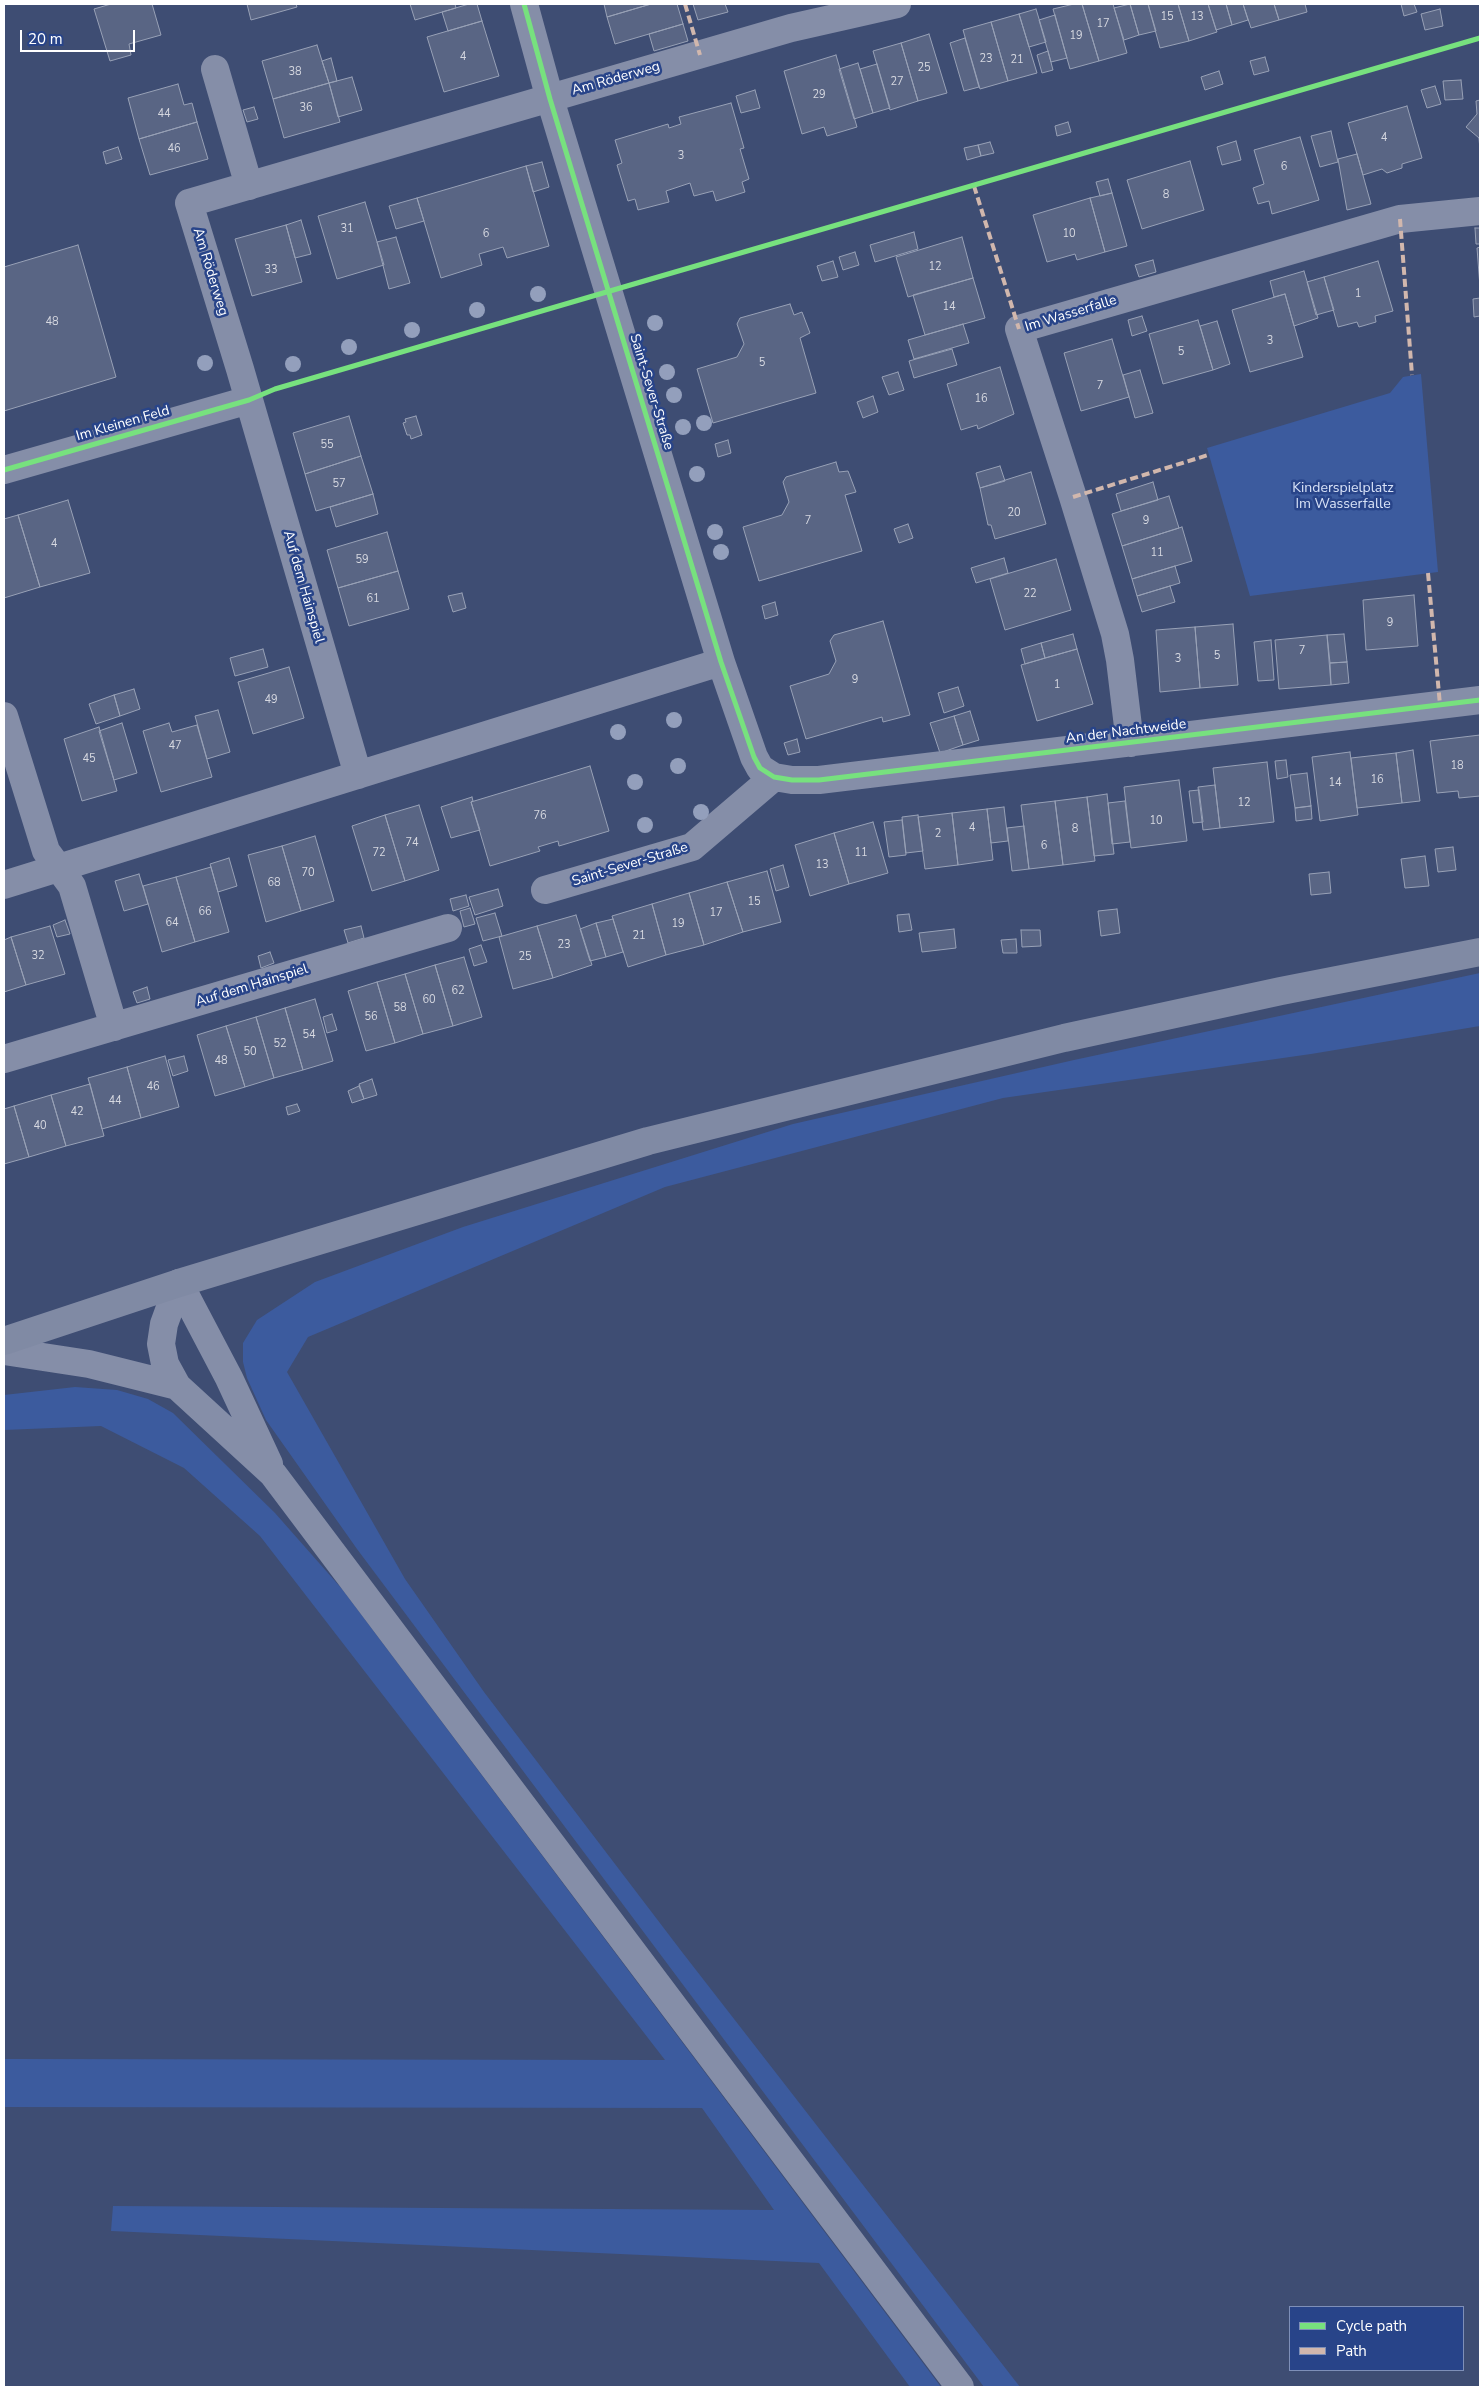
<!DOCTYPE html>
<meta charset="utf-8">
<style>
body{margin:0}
#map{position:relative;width:1484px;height:2391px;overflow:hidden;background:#3e4d73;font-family:"Nunito Sans",sans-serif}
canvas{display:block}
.frame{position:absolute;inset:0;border:5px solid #fff;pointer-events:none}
.legend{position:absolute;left:1289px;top:2306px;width:175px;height:65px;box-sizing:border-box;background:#284489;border:1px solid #7e8fb8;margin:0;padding:6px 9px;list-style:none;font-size:15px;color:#fff}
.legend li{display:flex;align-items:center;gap:10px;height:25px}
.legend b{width:25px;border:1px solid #7e8fb8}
.scale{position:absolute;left:20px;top:30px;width:115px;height:22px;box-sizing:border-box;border:2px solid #fff;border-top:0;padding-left:6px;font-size:15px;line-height:18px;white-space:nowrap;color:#fff;-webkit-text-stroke:4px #284489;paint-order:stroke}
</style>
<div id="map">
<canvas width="1484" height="2391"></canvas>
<div class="frame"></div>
<ul class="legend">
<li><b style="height:6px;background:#77e17e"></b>Cycle path</li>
<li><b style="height:6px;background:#d1b7ad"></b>Path</li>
</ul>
<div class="scale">20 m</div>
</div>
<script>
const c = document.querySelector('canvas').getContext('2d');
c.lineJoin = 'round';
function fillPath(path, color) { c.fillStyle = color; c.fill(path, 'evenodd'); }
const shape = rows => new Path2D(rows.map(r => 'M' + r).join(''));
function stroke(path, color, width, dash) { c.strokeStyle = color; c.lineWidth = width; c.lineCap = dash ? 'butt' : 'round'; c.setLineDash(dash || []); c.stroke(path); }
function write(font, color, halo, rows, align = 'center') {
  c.font = font + ' "Nunito Sans",sans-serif'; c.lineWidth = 5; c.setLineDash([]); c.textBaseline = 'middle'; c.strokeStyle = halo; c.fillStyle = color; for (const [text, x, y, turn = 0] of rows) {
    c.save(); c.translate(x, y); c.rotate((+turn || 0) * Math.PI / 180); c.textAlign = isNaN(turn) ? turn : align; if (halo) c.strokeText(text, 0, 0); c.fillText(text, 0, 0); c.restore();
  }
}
fillPath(shape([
 [1421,374,1438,572,1250,596,1207,448,1390,393,1403,377],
 [1480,973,1480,1026,1311,1054,1003,1098,665,1187,308,1337,287,1372,405,1579,484,1692,682,1952,1020,2387,984,2387,357,1549,266,1420,247,1378,243,1362,243,1343,257,1320,315,1282,463,1227,793,1124,1074,1060],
 [75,1387,117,1390,148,1399,173,1413,275,1513,342,1589,941,2387,910,2387,819,2263,111,2231,113,2206,774,2210,702,2108,4,2107,4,2059,665,2060,260,1536,184,1468,101,1426,4,1430,4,1395]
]), '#3c5b9e');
const building = shape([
 [111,4,152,4,161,35,129,44,131,55,110,61,94,9,111,4],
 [247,4,296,4,297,7,251,20,247,4],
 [410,4,455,4,456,8,415,20,410,4],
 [469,4,477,4,482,21,448,31,442,12,469,4],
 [604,4,651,4,607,17,604,4],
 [651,4,677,4,683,24,615,44,607,17,651,4],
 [693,4,725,4,728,12,698,20,693,4],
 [1074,4,1082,4,1099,61,1070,69,1053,9,1074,4],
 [1082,4,1113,4,1127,53,1099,61,1082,4],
 [1130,4,1139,35,1124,40,1114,8,1130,4],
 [1130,4,1148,4,1156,31,1139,35,1130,4],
 [1148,4,1178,4,1189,41,1160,48,1148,4],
 [1178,4,1208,4,1217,32,1189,41,1178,4],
 [1208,4,1226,4,1232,25,1216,30,1208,4],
 [1226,4,1243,4,1248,20,1232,25,1226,4],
 [1243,4,1274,4,1279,20,1251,28,1243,4],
 [1274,4,1305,4,1307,12,1279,20,1274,4],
 [1401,4,1414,4,1417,12,1404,16,1401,4],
 [1036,9,1046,42,1029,47,1019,14,1036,9],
 [1440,9,1443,26,1425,30,1421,14,1440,9],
 [1019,14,1037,73,1008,81,991,22,1019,14],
 [1055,15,1067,58,1051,62,1039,20,1055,15],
 [482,21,499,76,444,92,427,37,482,21],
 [991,22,1008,81,980,89,963,30,991,22],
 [683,24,688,41,654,51,649,34,683,24],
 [929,34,947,93,918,101,901,43,929,34],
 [965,38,979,87,964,91,950,43,965,38],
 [901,43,918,101,890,110,873,51,901,43],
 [317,45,329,83,273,99,262,61,317,45],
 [1048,51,1053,70,1042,73,1037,55,1048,51],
 [836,55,857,127,827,136,824,127,802,134,784,71,836,55],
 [1265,57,1269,71,1254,75,1250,61,1265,57],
 [331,58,337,81,329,83,322,61,331,58],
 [858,63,873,113,854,119,839,69,858,63],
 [877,64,890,108,873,113,860,69,877,64],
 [1219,71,1223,84,1205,90,1201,77,1219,71],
 [352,77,362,110,338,117,329,83,352,77],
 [1461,80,1463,99,1445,100,1443,81,1461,80],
 [329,83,340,122,284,138,273,99,329,83],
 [178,84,184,105,192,103,197,122,139,139,128,98,178,84],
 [1435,86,1441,104,1427,108,1421,90,1435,86],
 [755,90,760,108,741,113,736,96,755,90],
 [1480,100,1480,150,1479,138,1466,127,1477,114,1476,101,1480,100],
 [731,103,744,148,740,149,749,179,742,182,745,192,716,201,713,191,694,196,690,183,666,191,669,202,638,210,635,199,628,201,617,165,622,163,615,140,668,124,669,128,681,124,679,117,731,103],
 [1407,106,1422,158,1402,164,1402,168,1387,173,1382,169,1363,175,1348,123,1407,106],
 [254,107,258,119,247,122,243,110,254,107],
 [197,122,208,159,150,175,139,139,197,122],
 [1068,122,1071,132,1057,136,1055,126,1068,122],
 [1331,131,1338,162,1320,167,1311,136,1331,131],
 [1300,137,1319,200,1272,214,1269,201,1258,204,1253,188,1264,184,1254,150,1300,137],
 [1236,141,1241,160,1222,165,1217,147,1236,141],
 [990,142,994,153,981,156,978,145,990,142],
 [978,145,981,156,967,160,964,148,978,145],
 [118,147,122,159,106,164,103,152,118,147],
 [1357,154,1371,204,1347,210,1338,159,1357,154],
 [1190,161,1204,210,1142,229,1127,180,1190,161],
 [542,162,549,187,533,192,526,166,542,162],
 [526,166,549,246,507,258,503,247,479,254,482,265,441,278,417,198,526,166],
 [1108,179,1112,193,1100,196,1096,182,1108,179],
 [1112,193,1127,246,1105,252,1090,198,1112,193],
 [417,198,424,221,396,229,389,206,417,198],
 [1090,198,1105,252,1077,260,1075,254,1047,262,1033,215,1090,198],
 [365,202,384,265,337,279,318,216,365,202],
 [301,220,311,254,295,258,286,225,301,220],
 [286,225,302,282,252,296,235,239,286,225],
 [1475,228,1480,228,1480,244,1476,244,1475,228],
 [914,232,918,249,875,262,870,245,914,232],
 [396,237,410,283,389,289,377,242,396,237],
 [962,237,973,278,908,297,896,257,962,237],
 [78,245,116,377,4,411,4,267,78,245],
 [1480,247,1480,287,1477,248,1480,247],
 [855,252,859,265,843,270,839,257,855,252],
 [1153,260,1156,272,1139,277,1135,265,1153,260],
 [833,261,838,277,822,281,817,266,833,261],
 [1378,261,1393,311,1375,316,1376,322,1359,327,1357,322,1338,327,1324,277,1378,261],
 [1304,271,1318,318,1294,326,1285,294,1274,297,1270,281,1304,271],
 [1324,277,1334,310,1316,315,1307,282,1324,277],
 [973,278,985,318,925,335,913,295,973,278],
 [1285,294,1303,357,1250,372,1232,310,1285,294],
 [1480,298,1480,316,1474,317,1473,299,1480,298],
 [790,304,794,315,802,312,810,333,800,338,816,393,713,423,697,369,737,357,744,344,737,324,740,318,790,304],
 [1142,316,1147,331,1132,336,1128,320,1142,316],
 [1198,320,1213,370,1163,384,1149,334,1198,320],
 [1217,321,1230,364,1213,370,1200,326,1217,321],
 [963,324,969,343,914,359,908,340,963,324],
 [1112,339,1129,397,1081,411,1064,353,1112,339],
 [952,349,957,365,914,378,909,361,952,349],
 [1000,367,1014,414,978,429,977,425,961,430,947,384,1000,367],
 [1140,370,1153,413,1135,418,1123,375,1140,370],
 [898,372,904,390,889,395,882,377,898,372],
 [873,396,878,412,863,418,857,402,873,396],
 [349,416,361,456,305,474,293,433,349,416],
 [416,416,422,435,411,439,410,435,407,435,403,423,406,422,405,419,416,416],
 [728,440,731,453,718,457,715,444,728,440],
 [361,456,373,494,316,511,305,474,361,456],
 [836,462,839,472,848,471,856,492,845,495,862,551,759,581,743,527,782,515,789,502,783,482,786,477,836,462],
 [1000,466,1005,481,980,488,976,473,1000,466],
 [1031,472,1046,524,995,539,991,525,988,525,980,488,1031,472],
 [1153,482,1158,500,1121,511,1116,494,1153,482],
 [373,494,378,514,336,527,330,507,373,494],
 [1169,496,1179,528,1122,546,1112,514,1169,496],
 [68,500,90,573,40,587,18,515,68,500],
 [18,515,40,587,4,598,4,519,18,515],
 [908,524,913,538,899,543,894,529,908,524],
 [1182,527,1192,561,1132,579,1122,546,1182,527],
 [387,532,398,571,338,588,327,550,387,532],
 [1004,558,1008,573,976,583,971,568,1004,558],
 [1056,559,1071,610,1005,630,990,579,1056,559],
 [1175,566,1180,583,1137,596,1132,579,1175,566],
 [398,571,409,609,349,626,338,588,398,571],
 [1170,586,1175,602,1142,612,1137,596,1170,586],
 [462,593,466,608,453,612,448,596,462,593],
 [1414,595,1418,646,1366,650,1363,600,1414,595],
 [775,602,778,615,765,619,762,606,775,602],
 [883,621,910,715,883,722,882,717,806,739,790,686,829,674,836,661,830,641,834,635,883,621],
 [1233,624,1238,685,1200,688,1195,627,1233,624],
 [1195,627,1200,688,1160,692,1156,630,1195,627],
 [1073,634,1077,649,1045,658,1041,643,1073,634],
 [1344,634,1347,662,1330,663,1327,635,1344,634],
 [1327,635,1331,685,1279,689,1275,640,1327,635],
 [1271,640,1274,680,1258,681,1254,642,1271,640],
 [1041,643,1045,658,1025,664,1021,649,1041,643],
 [263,649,268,667,235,676,230,658,263,649],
 [1077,649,1093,704,1037,721,1021,665,1077,649],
 [1347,662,1349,683,1331,685,1330,663,1347,662],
 [289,667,304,718,253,734,238,682,289,667],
 [958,687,964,706,944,713,938,693,958,687],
 [134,689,140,709,120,716,114,695,134,689],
 [114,695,120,716,96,724,89,704,114,695],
 [218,710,230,752,207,759,195,716,218,710],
 [970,711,979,740,963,745,954,716,970,711],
 [954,716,963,745,940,753,930,723,954,716],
 [122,723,137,773,114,780,99,731,122,723],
 [169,723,172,732,197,725,212,777,161,792,143,731,169,723],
 [99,727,117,791,82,801,64,739,99,727],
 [1480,735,1480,796,1459,798,1458,791,1437,793,1430,741,1480,735],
 [797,739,800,752,788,755,784,743,797,739],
 [1413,750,1420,801,1402,803,1396,753,1413,750],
 [1350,752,1358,815,1320,821,1312,757,1350,752],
 [1396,753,1402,803,1357,808,1351,758,1396,753],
 [1286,760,1288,777,1277,779,1275,761,1286,760],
 [1267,762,1274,822,1220,828,1213,768,1267,762],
 [590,766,609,831,559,846,558,841,538,847,540,851,490,866,471,802,590,766],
 [1307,773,1311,806,1295,808,1290,775,1307,773],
 [1179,780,1187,841,1131,848,1124,787,1179,780],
 [1215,785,1220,828,1203,830,1198,787,1215,785],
 [1199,790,1203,822,1193,823,1189,791,1199,790],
 [1107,794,1114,854,1094,856,1087,797,1107,794],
 [472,797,473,801,471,802,480,830,451,838,441,807,472,797],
 [1087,797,1095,861,1063,865,1055,801,1087,797],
 [1055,801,1063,865,1029,869,1021,805,1055,801],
 [1125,801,1130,842,1112,844,1108,803,1125,801],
 [419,805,439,870,405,881,385,815,419,805],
 [1311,806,1312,819,1296,821,1295,808,1311,806],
 [1004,807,1008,841,991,843,987,809,1004,807],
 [987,809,993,860,958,865,952,813,987,809],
 [952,813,958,865,925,869,918,817,952,813],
 [385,815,405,881,372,891,352,826,385,815],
 [918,815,923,851,906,853,902,817,918,815],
 [902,820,906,855,889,857,884,822,902,820],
 [873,822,888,873,849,884,834,833,873,822],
 [1024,826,1029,869,1012,871,1007,828,1024,826],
 [834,833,849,884,810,896,795,845,834,833],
 [315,836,334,901,301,911,282,846,315,836],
 [282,846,301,911,266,922,248,855,282,846],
 [1453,847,1456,870,1438,872,1435,849,1453,847],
 [1425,856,1429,886,1405,888,1401,859,1425,856],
 [229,858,237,886,218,892,210,864,229,858],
 [783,865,789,887,776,891,770,869,783,865],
 [211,867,229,932,195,942,176,877,211,867],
 [767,871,781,922,743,932,727,882,767,871],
 [1329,872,1331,893,1311,895,1309,874,1329,872],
 [139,874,148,904,124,911,115,881,139,874],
 [176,877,195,942,162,952,143,886,176,877],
 [727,882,743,932,704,945,689,893,727,882],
 [498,889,503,906,475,915,469,897,498,889],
 [689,893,704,945,666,955,652,904,689,893],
 [466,895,469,906,453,911,450,899,466,895],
 [652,904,666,955,628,967,612,916,652,904],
 [470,908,475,924,464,927,460,911,470,908],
 [1117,909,1120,933,1101,936,1098,911,1117,909],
 [495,913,502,936,483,941,476,918,495,913],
 [909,914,912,930,899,932,897,915,909,914],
 [576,915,592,965,553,978,537,926,576,915],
 [613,919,623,952,606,957,596,923,613,919],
 [65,920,70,934,57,937,53,925,65,920],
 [596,923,606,957,590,961,580,929,596,923],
 [50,926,65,974,26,985,11,937,50,926],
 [361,926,364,938,348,943,344,930,361,926],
 [537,926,553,978,513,989,499,937,537,926],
 [954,929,956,948,922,952,919,933,954,929],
 [1021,930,1040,930,1041,946,1022,947,1021,930],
 [11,937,26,985,4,992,4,940,11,937],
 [1016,939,1017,953,1003,953,1001,940,1016,939],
 [481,945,487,962,474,966,469,949,481,945],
 [270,952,274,963,261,968,258,956,270,952],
 [464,957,482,1017,453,1026,435,965,464,957],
 [435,965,453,1026,423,1034,405,974,435,965],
 [405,974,423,1034,395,1043,377,982,405,974],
 [377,982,395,1043,366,1051,348,991,377,982],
 [147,987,150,999,137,1003,133,992,147,987],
 [315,999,333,1061,303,1070,285,1008,315,999],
 [285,1008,303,1070,274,1078,256,1017,285,1008],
 [332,1014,337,1030,327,1033,323,1017,332,1014],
 [256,1017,274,1078,245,1087,226,1026,256,1017],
 [226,1026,245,1087,215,1096,197,1035,226,1026],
 [165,1056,179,1107,141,1118,127,1067,165,1056],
 [184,1056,188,1071,173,1076,168,1060,184,1056],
 [127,1067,141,1118,102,1129,88,1078,127,1067],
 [372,1079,377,1095,364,1099,359,1084,372,1079],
 [90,1084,104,1136,66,1146,51,1095,90,1084],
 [359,1086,364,1099,352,1103,348,1091,359,1086],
 [51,1095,66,1146,29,1157,14,1106,51,1095],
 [297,1104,300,1111,288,1115,286,1107,297,1104],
 [14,1106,29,1157,4,1164,4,1109,14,1106]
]);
fillPath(building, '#596584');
stroke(building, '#98a1b6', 1);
stroke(shape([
 [524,4,550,99,721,662,754,757,760,768,774,777,792,780,819,780,1480,700],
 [215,69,249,186],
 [4,470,249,400],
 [4,716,46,851,72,886,114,1027],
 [1130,743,1120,660,1115,634,1073,497,1019,329,1400,219,1480,211],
 [358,775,240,369,189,203,791,28,897,4],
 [4,885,721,662],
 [545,890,692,847,774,777],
 [4,1059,448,928]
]), '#858ea8', 28);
stroke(shape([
 [179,1283,164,1324,161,1344,165,1364,177,1386,273,1474,960,2387],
 [179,1283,229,1378,269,1464],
 [4,1351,89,1364,177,1386]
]), '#858ea8', 28);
stroke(shape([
 [4,1341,179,1283,648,1141,1064,1038,1281,991,1480,952]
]), '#808aa4', 28);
stroke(shape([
 [685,4,700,55],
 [974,186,1019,329],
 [1400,219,1412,375],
 [1073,497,1208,455],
 [1428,573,1440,705]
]), '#d1b7ad', 4, [8, 4]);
stroke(shape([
 [524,4,550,99,721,662,754,757,760,768,774,777,792,780,819,780,1480,700],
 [4,470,249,400,275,389,651,279,1480,38]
]), '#77e17e', 5);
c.fillStyle = '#939fbc';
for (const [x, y] of [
 [538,294],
 [477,310],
 [655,323],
 [412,330],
 [349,347],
 [205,363],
 [293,364],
 [667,372],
 [674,395],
 [704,423],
 [683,427],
 [697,474],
 [715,532],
 [721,552],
 [674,720],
 [618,732],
 [678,766],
 [635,782],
 [701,812],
 [645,825]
]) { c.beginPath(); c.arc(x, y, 8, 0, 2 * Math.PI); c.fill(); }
write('11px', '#d6d8e0', null, [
 ["15",1167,17],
 ["13",1197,17],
 ["17",1103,24],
 ["19",1076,36],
 ["4",463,57],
 ["23",986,59],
 ["21",1017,60],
 ["25",924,68],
 ["38",295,72],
 ["27",897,82],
 ["29",819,95],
 ["36",306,108],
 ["44",164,114],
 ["4",1384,138],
 ["46",174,149],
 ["3",681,156],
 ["6",1284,167],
 ["8",1166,195],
 ["31",347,229],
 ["6",486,234],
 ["10",1069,234],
 ["12",935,267],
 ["33",271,270],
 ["1",1358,294],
 ["14",949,307],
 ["48",52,322],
 ["3",1270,341],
 ["5",1181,352],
 ["5",762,363],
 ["7",1100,386],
 ["16",981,399],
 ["55",327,445],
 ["57",339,484],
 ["20",1014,513],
 ["7",808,521],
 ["9",1146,521],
 ["4",54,544],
 ["11",1157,553],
 ["59",362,560],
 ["22",1030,594],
 ["61",373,599],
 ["9",1390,623],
 ["7",1302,651],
 ["5",1217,656],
 ["3",1178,659],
 ["9",855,680],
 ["1",1057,685],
 ["49",271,700],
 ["47",175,746],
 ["45",89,759],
 ["18",1457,766],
 ["16",1377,780],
 ["14",1335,783],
 ["12",1244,803],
 ["76",540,816],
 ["10",1156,821],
 ["4",972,828],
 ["8",1075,829],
 ["2",938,834],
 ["74",412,843],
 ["6",1044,846],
 ["72",379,853],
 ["11",861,853],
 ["13",822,865],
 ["70",308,873],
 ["68",274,883],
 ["15",754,902],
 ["66",205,912],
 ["17",716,913],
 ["64",172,923],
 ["19",678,924],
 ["21",639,936],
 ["23",564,945],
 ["32",38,956],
 ["25",525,957],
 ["62",458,991],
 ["60",429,1000],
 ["58",400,1008],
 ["56",371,1017],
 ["54",309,1035],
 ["52",280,1044],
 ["50",250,1052],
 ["48",221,1061],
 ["46",153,1087],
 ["44",115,1101],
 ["42",77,1112],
 ["40",40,1126]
]);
write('14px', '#fff', '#284489', [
 ["Am Röderweg",616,79,-16],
 ["Am Röderweg",210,272,73],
 ["Im Wasserfalle",1071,314,-17],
 ["Saint-Sever-Straße",651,392,73],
 ["Im Kleinen Feld",123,424,-16],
 ["Auf dem Hainspiel",303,587,74],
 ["An der Nachtweide",1126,732,-7],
 ["Saint-Sever-Straße",630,865,-17],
 ["Auf dem Hainspiel",252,986,-17]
]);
write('14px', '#d8e2f7', '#284489', [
 ["Kinderspielplatz",1343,489],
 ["Im Wasserfalle",1343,505]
]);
</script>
